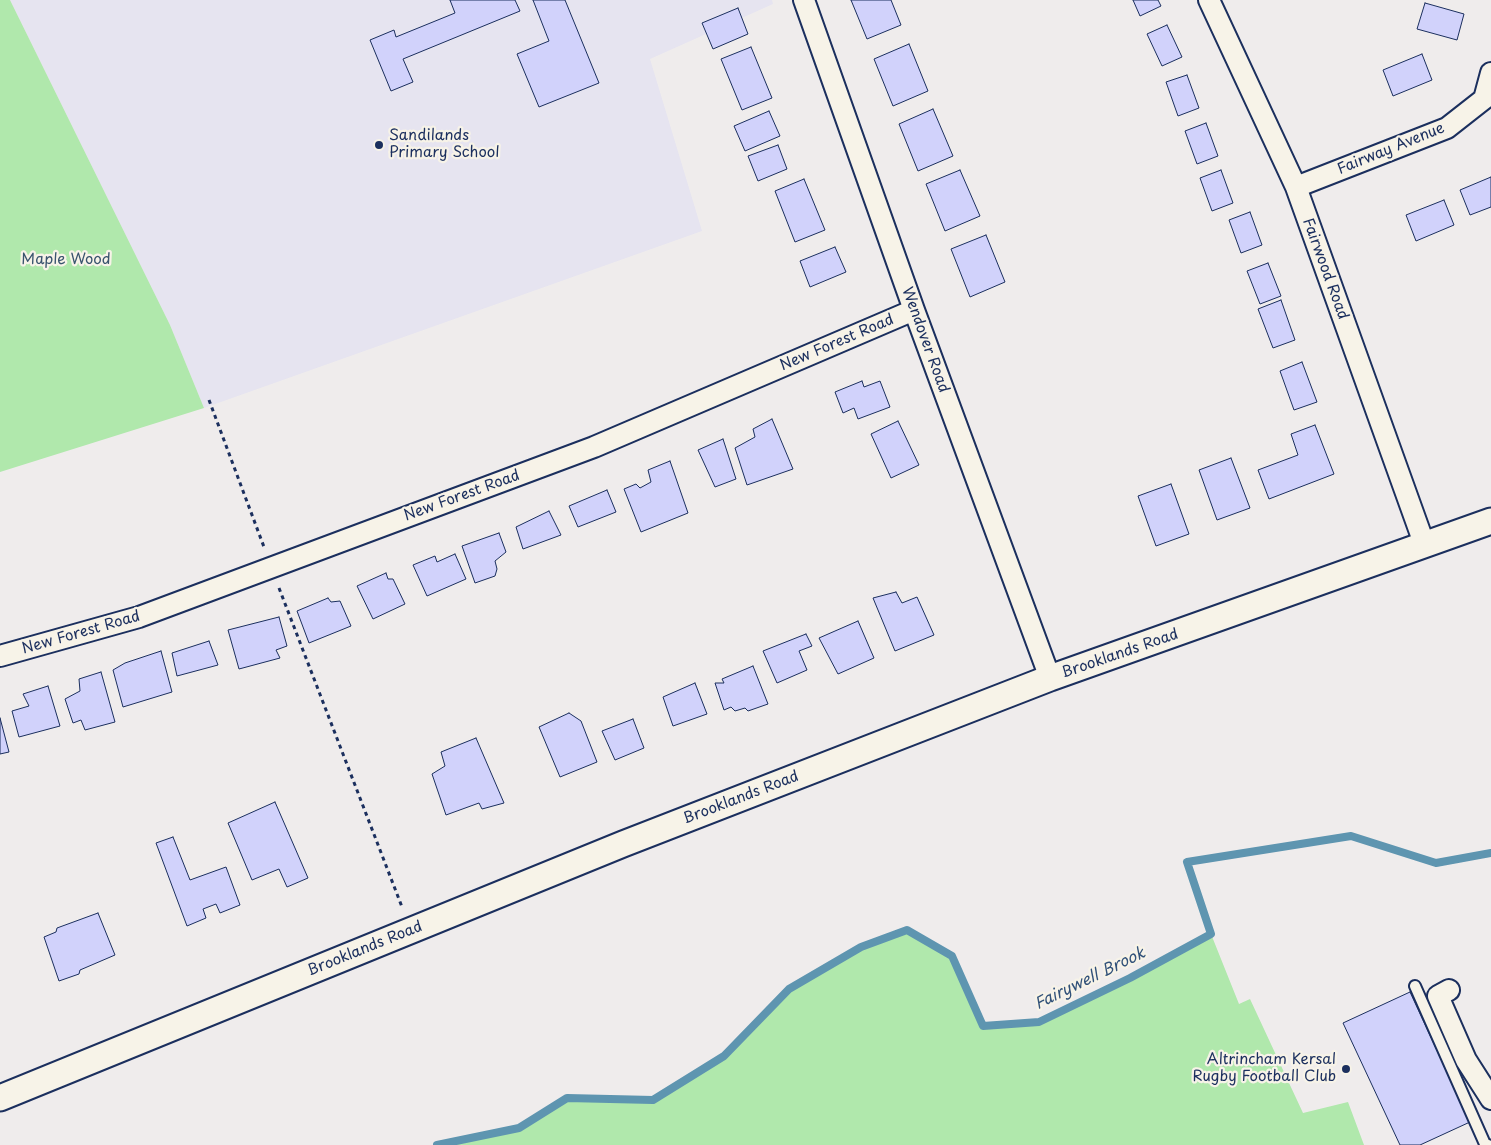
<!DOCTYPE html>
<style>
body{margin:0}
canvas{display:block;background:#efecec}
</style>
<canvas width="1491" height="1145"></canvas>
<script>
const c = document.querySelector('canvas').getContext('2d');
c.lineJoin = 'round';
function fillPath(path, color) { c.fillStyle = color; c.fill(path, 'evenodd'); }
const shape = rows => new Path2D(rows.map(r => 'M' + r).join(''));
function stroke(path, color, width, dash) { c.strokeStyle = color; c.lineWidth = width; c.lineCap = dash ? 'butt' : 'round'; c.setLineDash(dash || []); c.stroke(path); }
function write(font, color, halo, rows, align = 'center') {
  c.font = font + ' "Playpen Sans",sans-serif'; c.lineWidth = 4.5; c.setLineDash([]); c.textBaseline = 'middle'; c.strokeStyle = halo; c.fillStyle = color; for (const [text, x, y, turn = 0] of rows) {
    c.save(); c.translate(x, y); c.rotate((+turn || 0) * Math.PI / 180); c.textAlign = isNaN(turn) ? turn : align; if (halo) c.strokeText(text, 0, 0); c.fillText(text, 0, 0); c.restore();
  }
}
fillPath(shape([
 [10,0,772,0,773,4,650,59,702,231,204,408,170,325]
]), '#e6e4f0');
fillPath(shape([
 [0,0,10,0,170,325,204,408,0,472],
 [907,930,952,956,983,1026,1039,1022,1130,978,1211,934,1239,1004,1250,999,1303,1113,1348,1102,1364,1145,437,1145,519,1128,567,1098,653,1100,724,1056,789,989,861,947]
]), '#b0e8ac');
stroke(shape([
 [437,1145,519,1128,567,1098,653,1100,724,1056,789,989,861,947,907,930,952,956,983,1026,1039,1022,1130,978,1211,934,1187,862,1351,836,1436,863,1491,853]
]), '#5e95b0', 8);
const building = shape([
 [450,0,515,0,520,11,403,59,413,82,391,91,370,40,394,30,396,37,455,13,450,0],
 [533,0,565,0,599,83,539,107,517,54,549,41,533,0],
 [851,0,891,0,901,25,867,39,851,0],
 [1133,0,1158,0,1161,6,1140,16,1133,0],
 [1425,3,1464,14,1457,40,1417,29,1425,3],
 [738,8,748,34,713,49,702,23,738,8],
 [1167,25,1182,57,1162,66,1147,34,1167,25],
 [909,44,928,91,893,106,874,59,909,44],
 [751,47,772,98,742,110,721,59,751,47],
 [1422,54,1432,80,1393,96,1383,70,1422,54],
 [1187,75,1199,108,1178,116,1166,82,1187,75],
 [933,109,953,156,918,171,899,124,933,109],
 [769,111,780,136,745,151,734,126,769,111],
 [1206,123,1218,156,1197,164,1185,131,1206,123],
 [778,145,787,169,758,181,748,156,778,145],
 [960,170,980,216,945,231,926,184,960,170],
 [1221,170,1233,203,1212,211,1200,178,1221,170],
 [1491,177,1491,207,1470,215,1460,190,1491,177],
 [804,179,825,230,795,242,775,191,804,179],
 [1444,200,1454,225,1416,241,1406,215,1444,200],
 [1250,212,1262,245,1241,253,1229,220,1250,212],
 [986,235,1005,282,970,297,951,249,986,235],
 [835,247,846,272,810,287,800,261,835,247],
 [1268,263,1281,296,1260,304,1247,271,1268,263],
 [1281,300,1295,340,1273,348,1258,309,1281,300],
 [1302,362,1317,402,1294,410,1280,371,1302,362],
 [862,381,864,387,880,381,890,407,858,419,854,408,843,413,835,392,862,381],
 [772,419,793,469,747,485,735,448,755,437,753,429,772,419],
 [898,421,919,465,891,478,871,434,898,421],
 [1315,425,1334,474,1269,499,1258,470,1298,455,1291,434,1315,425],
 [723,439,736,479,715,487,698,450,723,439],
 [1231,458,1250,508,1217,520,1199,470,1231,458],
 [670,461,688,513,641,532,624,489,636,484,640,488,651,482,648,470,670,461],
 [1171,484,1189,534,1156,546,1138,496,1171,484],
 [607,490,616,512,578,527,569,506,607,490],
 [549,511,561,535,523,549,516,527,549,511],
 [499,533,506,552,495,561,497,569,495,576,475,583,462,546,499,533],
 [455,554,466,579,427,596,413,565,435,556,437,562,455,554],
 [386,573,388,579,393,579,405,604,373,619,357,586,386,573],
 [896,592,902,603,917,597,934,635,895,651,873,598,896,592],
 [328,598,331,602,340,601,351,626,309,643,297,611,328,598],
 [279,617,287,646,276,650,280,658,239,669,228,630,279,617],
 [858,621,874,658,838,674,819,638,858,621],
 [806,634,812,646,799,651,807,670,777,683,763,651,806,634],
 [209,641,218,665,177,676,172,653,209,641],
 [161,651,172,692,123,707,113,670,125,663,161,651],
 [753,666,768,704,748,711,745,708,735,711,731,707,724,710,715,683,724,683,722,679,753,666],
 [101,672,115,722,85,730,81,720,73,723,65,699,80,691,79,679,101,672],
 [695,683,707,714,673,726,663,697,695,683],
 [48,686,60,726,19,737,12,711,29,706,23,694,48,686],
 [569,713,581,721,597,762,560,777,539,727,569,713],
 [0,718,9,752,0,754,0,718],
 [633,719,644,748,615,760,602,731,633,719],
 [476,738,504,803,482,809,479,803,446,815,432,774,445,766,441,752,476,738],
 [275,802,308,878,287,887,279,869,252,880,228,823,275,802],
 [173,837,190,880,226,867,240,905,220,913,216,904,203,909,206,918,187,926,156,843,173,837],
 [98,913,115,955,80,970,79,974,59,981,44,937,56,932,57,928,98,913],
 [1410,992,1470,1122,1420,1145,1400,1145,1343,1023,1410,992]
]);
fillPath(building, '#d1d2fb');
stroke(building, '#1b2f5e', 1);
const service = shape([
 [1415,986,1485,1144,1488,1145]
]);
const minor = shape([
 [804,0,914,310,1050,678],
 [1209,0,1296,187,1425,546],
 [1296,187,1447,128,1484,99,1491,73],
 [0,656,139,617,594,447,914,310],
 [1449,990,1438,996,1466,1060,1491,1099]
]);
const tertiary = shape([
 [0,1098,623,844,1050,678,1491,521]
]);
stroke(service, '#1b2f5e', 14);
stroke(minor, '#1b2f5e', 24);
stroke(tertiary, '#1b2f5e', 29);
stroke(shape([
 [209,400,264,547],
 [279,588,402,907]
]), '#1b2f5e', 3, [4, 4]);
stroke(service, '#f7f3e8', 10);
stroke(minor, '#f7f3e8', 20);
stroke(tertiary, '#f7f3e8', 25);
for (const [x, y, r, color] of [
 [379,145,5,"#1b2f5e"],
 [1346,1069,5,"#1b2f5e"]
]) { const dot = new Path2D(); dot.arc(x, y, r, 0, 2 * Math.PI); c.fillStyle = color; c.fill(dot); stroke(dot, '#f7f3e8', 2); }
write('15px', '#1b2f5e', '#f7f3e8', [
 ["Sandilands",389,136],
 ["Primary School",389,153],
 ["Altrincham Kersal",1336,1060,"right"],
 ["Rugby Football Club",1336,1077,"right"]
], 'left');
write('15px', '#1b2f5e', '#f7f3e8', [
 ["Fairway Avenue",1391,149,-22],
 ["Fairwood Road",1325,269,70],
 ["Wendover Road",925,340,70],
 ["New Forest Road",837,343,-23],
 ["New Forest Road",462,496,-20],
 ["New Forest Road",81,633,-16],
 ["Brooklands Road",1120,654,-19],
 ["Brooklands Road",741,798,-21],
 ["Brooklands Road",365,949,-22]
]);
write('15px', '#39546e', '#f7f3e8', [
 ["Maple Wood",66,260]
]);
write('italic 16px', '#315179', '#f7f3e8', [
 ["Fairywell Brook",1090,979,-26]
]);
</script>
